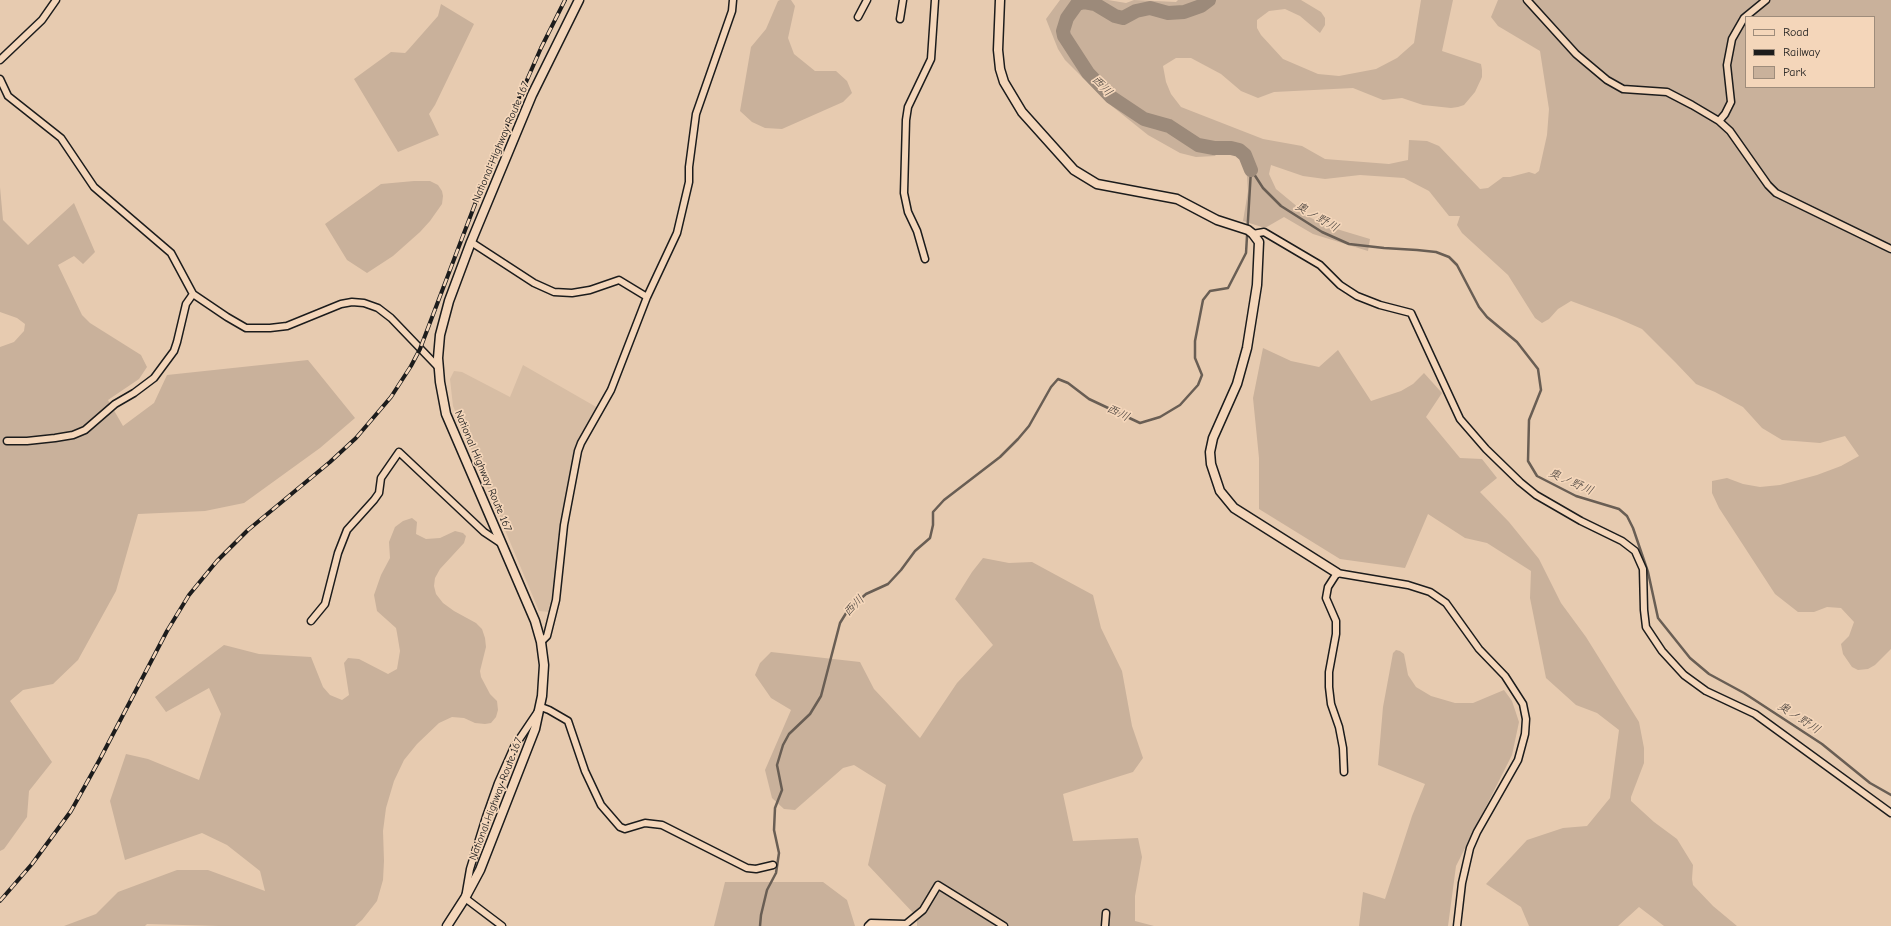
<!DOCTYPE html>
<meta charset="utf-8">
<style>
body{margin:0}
#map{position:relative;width:1891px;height:926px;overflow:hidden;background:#e7cbb0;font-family:"Comic Neue",sans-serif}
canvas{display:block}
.legend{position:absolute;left:1745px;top:16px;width:130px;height:72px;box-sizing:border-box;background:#f4d6ba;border:1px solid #9e8c7b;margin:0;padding:5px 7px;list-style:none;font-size:12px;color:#1c1c1c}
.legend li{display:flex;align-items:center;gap:8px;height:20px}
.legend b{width:20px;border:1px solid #9e8c7b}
</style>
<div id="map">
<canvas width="1891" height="926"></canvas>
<ul class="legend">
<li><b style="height:5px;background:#f4d6ba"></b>Road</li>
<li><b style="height:5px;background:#1c1c1c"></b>Railway</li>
<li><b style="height:11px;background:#c9b19b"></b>Park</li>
</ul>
</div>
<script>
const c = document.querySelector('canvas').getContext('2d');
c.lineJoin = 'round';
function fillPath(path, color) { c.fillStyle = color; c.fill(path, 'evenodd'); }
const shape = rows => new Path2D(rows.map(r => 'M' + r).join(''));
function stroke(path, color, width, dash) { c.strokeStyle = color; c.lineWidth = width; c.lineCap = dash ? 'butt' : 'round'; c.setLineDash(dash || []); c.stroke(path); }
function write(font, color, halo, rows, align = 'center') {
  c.font = font + ' "Comic Neue","Klee One",sans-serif'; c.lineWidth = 3.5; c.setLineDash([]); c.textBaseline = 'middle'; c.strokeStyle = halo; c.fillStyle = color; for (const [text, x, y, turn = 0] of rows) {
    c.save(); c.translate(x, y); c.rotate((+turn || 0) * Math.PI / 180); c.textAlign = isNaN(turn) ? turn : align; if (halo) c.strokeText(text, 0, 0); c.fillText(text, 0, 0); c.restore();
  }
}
fillPath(shape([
 [523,365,598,408,581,435,575,452,564,508,550,612,539,611,453,406,450,379,454,371,462,372,510,397]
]), '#d7bda4');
fillPath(shape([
 [780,0,791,0,795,6,788,38,794,54,815,71,836,71,847,81,852,93,843,102,782,129,765,128,752,122,740,111,751,47,766,29,778,1],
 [1060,0,1108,0,1126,3,1134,0,1176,2,1178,0,1301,0,1321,12,1325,18,1325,25,1320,33,1300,16,1285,9,1269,11,1257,20,1257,28,1261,35,1283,59,1318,74,1339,76,1376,69,1397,58,1414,43,1421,0,1453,0,1442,51,1481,64,1482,70,1482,77,1475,92,1464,105,1458,107,1451,108,1423,105,1402,98,1383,100,1353,88,1274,92,1258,98,1241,91,1221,74,1191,58,1176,58,1163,66,1166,82,1171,94,1181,107,1263,139,1302,146,1325,159,1389,164,1408,160,1409,140,1427,141,1439,146,1480,189,1488,188,1503,177,1510,177,1529,172,1535,174,1539,171,1547,135,1549,109,1540,51,1498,26,1491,17,1498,0,1891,0,1891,649,1875,665,1868,669,1858,670,1852,667,1843,654,1841,644,1849,636,1854,622,1841,608,1827,607,1814,612,1798,612,1775,594,1719,508,1712,493,1712,481,1727,478,1743,484,1760,487,1780,485,1817,475,1841,466,1859,456,1845,436,1820,443,1782,440,1762,428,1743,407,1715,392,1696,384,1676,363,1642,329,1617,318,1571,301,1558,309,1549,319,1542,323,1535,318,1508,275,1462,233,1457,225,1460,216,1449,216,1429,191,1404,178,1360,175,1325,179,1303,176,1271,165,1269,174,1276,189,1311,218,1330,227,1370,239,1368,251,1313,234,1284,217,1265,228,1243,221,1248,191,1246,164,1239,159,1236,151,1229,150,1219,151,1215,156,1196,157,1180,153,1148,135,1108,103,1065,60,1058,49,1046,19],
 [1746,17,1874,17,1874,87,1746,87],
 [441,4,474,24,435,105,429,114,439,135,398,152,354,79,391,52,405,53,408,50,438,16],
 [414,181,430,181,438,185,442,191,443,196,442,204,430,221,420,232,393,256,367,273,347,260,325,224,381,184],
 [0,187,3,220,28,245,74,203,95,252,83,264,74,256,58,265,82,315,90,323,141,355,147,367,139,379,108,400,123,426,154,403,167,375,308,360,355,418,320,448,244,503,205,511,138,514,116,591,78,660,53,684,23,690,10,701,52,762,29,791,27,817,4,849,0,851,0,347,14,342,24,331,25,324,17,318,0,312],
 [1263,348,1291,361,1319,367,1338,350,1371,401,1401,391,1413,384,1424,373,1442,393,1426,417,1460,458,1482,459,1497,478,1480,492,1509,522,1539,559,1561,603,1586,637,1639,722,1644,748,1644,763,1631,797,1631,801,1654,822,1677,839,1693,865,1692,879,1693,885,1713,906,1737,926,1664,926,1639,907,1618,926,1529,926,1521,907,1486,884,1527,840,1563,828,1587,826,1610,798,1619,730,1597,713,1576,705,1546,678,1530,598,1531,571,1487,543,1465,538,1428,514,1405,568,1340,559,1259,509,1259,458,1253,398],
 [412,518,417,522,416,534,426,539,440,538,455,531,463,533,466,536,464,543,440,569,435,578,434,586,436,594,443,603,454,611,476,623,482,629,485,638,486,647,480,671,481,677,490,694,497,701,498,710,496,717,491,723,485,724,475,723,464,718,452,717,439,723,417,744,404,760,394,781,386,808,383,831,384,861,383,880,377,901,362,920,355,926,219,926,147,924,145,926,64,926,96,914,118,892,177,870,208,870,265,891,260,871,227,845,202,833,125,860,110,801,126,754,148,759,199,780,221,714,209,688,166,712,155,697,224,645,259,654,311,657,323,687,330,695,342,700,349,695,344,663,348,658,359,659,388,674,397,669,400,651,397,633,396,628,377,611,374,595,381,575,390,558,389,542,395,527,403,521],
 [983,558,1009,563,1032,562,1093,595,1101,628,1122,671,1132,726,1143,758,1133,772,1063,794,1073,841,1138,838,1142,857,1135,896,1135,921,1154,926,917,926,917,917,868,865,886,785,854,765,843,768,795,810,784,809,772,798,765,770,791,710,771,698,755,675,760,663,771,652,860,662,874,689,920,738,957,683,993,645,955,599,972,572],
 [1396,650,1400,651,1404,654,1408,675,1416,687,1431,696,1455,703,1473,703,1504,690,1512,701,1519,722,1512,755,1456,866,1448,926,1359,926,1363,892,1385,899,1412,816,1425,784,1378,765,1383,707,1393,653],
 [725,882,823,882,847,900,855,926,714,926]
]), '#c9b19b');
stroke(shape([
 [1252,171,1263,188,1281,206,1322,232,1349,244,1384,248,1417,250,1436,252,1449,257,1457,265,1479,307,1487,317,1517,342,1538,369,1541,390,1529,420,1528,461,1537,476,1576,496,1619,509,1627,516,1633,528,1648,572,1658,618,1690,658,1709,674,1744,693,1822,744,1870,783,1891,795],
 [760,926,761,915,767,890,776,873,779,853,774,830,775,808,782,790,777,765,783,745,789,734,810,714,821,696,840,623,848,610,866,594,888,584,901,570,915,551,930,538,933,525,933,512,944,500,1000,457,1018,439,1029,426,1051,387,1058,379,1068,383,1089,399,1140,423,1160,417,1180,405,1198,385,1202,375,1195,358,1195,341,1203,300,1210,291,1228,288,1246,253,1251,170]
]), '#695e54', 2.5);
stroke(shape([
 [1209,0,1201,6,1184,12,1168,13,1150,8,1136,11,1123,18,1115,16,1095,4,1084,2,1077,4,1067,18,1063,31,1064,36,1088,73,1111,97,1144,119,1169,126,1198,145,1214,148,1231,148,1239,150,1245,155,1251,170]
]), '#9c8a7a', 14);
const minor = shape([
 [1527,0,1576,54,1607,80,1623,89,1667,92,1692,105,1719,121,1730,131,1768,185,1776,193,1891,249],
 [858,17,867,0],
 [900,19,903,0],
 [0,60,42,20,56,0],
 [0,79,8,96,61,138,94,187,171,253,193,294,227,317,246,328,270,328,287,326,341,304,352,302,364,303,378,308,391,318,438,367],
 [1719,121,1725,114,1731,102,1727,65,1732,39,1744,18,1766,0],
 [1253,234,1264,232,1320,265,1340,285,1357,296,1380,305,1411,313,1460,419,1486,449,1520,482,1536,495,1581,521,1622,541,1635,551,1643,569,1644,610,1646,627,1662,651,1684,675,1706,691,1755,714,1891,813],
 [471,242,534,283,554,292,572,293,590,290,619,280,647,297],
 [925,259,917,231,908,212,904,193,906,120,908,107,931,59,935,0],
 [7,441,27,441,55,438,73,435,85,430,115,404,134,393,154,378,174,351,177,342,186,304,193,294],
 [311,621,325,604,338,553,347,530,374,500,379,493,381,478,399,452,484,532,502,544],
 [541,642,547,636,556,600,564,525,578,451,581,443,611,390,647,297,677,233,689,182,689,167,696,114,732,11,733,0],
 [1344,772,1343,748,1339,727,1331,704,1329,687,1329,672,1336,634,1336,621,1326,598,1328,587,1337,573,1408,585,1430,592,1446,603,1479,649,1505,676,1523,704,1526,719,1525,734,1518,760,1477,832,1470,848,1462,883,1457,926],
 [502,926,465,898,470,869,486,817,498,783,514,747,541,707,549,710,568,721,585,771,601,805,620,827,625,829,645,823,662,825,747,868,756,869,773,865],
 [868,926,871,923,906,924,923,910,938,885,1004,926],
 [1105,926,1106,913]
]);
const tertiary = shape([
 [1000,0,998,50,1000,69,1004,82,1022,112,1074,170,1097,184,1177,199,1217,220,1248,230,1253,234,1259,242,1257,285,1247,348,1237,384,1213,438,1210,452,1211,464,1220,491,1234,508,1337,573],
 [447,926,465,898,480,870,535,729,542,696,544,665,541,642,535,621,446,414,440,382,438,358,440,335,449,301,471,242,532,95,579,0]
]);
stroke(minor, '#1c1c1c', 9);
stroke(tertiary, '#1c1c1c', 11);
stroke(minor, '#f4d6ba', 6);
stroke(tertiary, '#f4d6ba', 8);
const rail = shape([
 [0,901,32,864,71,811,100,759,167,631,189,595,217,561,248,530,330,462,356,438,391,397,411,366,420,349,491,162,541,48,565,0]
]);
stroke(rail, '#1c1c1c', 4);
stroke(rail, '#f4d6ba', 2.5, [8]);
write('11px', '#1c1c1c', '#f4d6ba', [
 ["National Highway Route 167",501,142,-67],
 ["National Highway Route 167",483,471,67],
 ["National Highway Route 167",496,799,-69]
]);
write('italic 12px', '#49423d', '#f4d6ba', [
 ["西川",1102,86,46],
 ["奥ノ野川",1317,217,30],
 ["西川",1118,413,26],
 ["奥ノ野川",1571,482,24],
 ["西川",854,606,-46],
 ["奥ノ野川",1799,718,33]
]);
</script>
